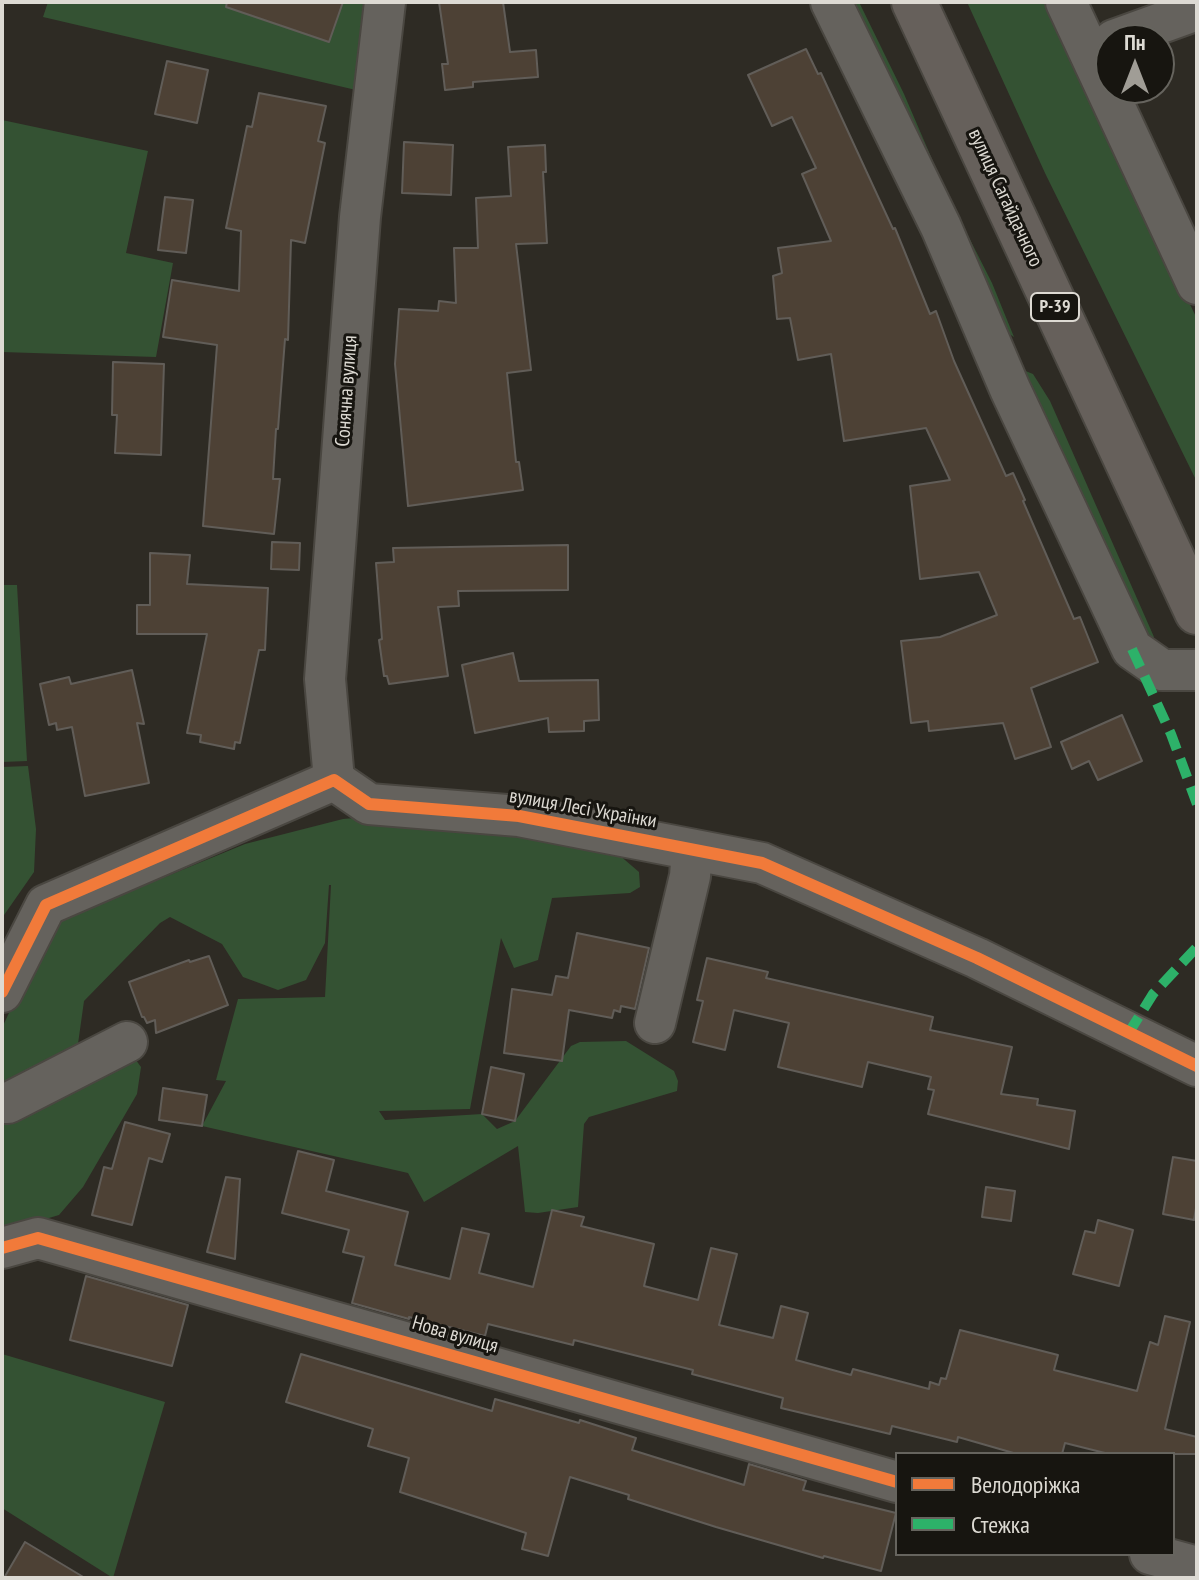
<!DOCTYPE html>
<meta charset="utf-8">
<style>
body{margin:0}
#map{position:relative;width:1199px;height:1580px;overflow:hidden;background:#2e2b24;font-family:"PT Sans Narrow",sans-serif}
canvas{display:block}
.frame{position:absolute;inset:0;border:4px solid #dddad3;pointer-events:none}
.legend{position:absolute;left:895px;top:1452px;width:280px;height:104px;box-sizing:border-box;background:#171510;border:2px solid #66645e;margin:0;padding:10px 14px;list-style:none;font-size:24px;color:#dddad3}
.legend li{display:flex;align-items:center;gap:16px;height:40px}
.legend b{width:40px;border:2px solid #66645e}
.north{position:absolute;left:1095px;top:24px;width:80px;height:80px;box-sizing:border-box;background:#171510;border:2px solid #66645e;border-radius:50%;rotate:0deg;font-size:22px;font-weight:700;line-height:32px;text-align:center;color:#dddad3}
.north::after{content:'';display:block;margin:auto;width:28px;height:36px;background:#a09d96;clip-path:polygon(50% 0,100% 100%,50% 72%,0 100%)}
</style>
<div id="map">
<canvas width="1199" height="1580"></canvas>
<div class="frame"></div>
<ul class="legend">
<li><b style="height:10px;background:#f17a3a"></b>Велодоріжка</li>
<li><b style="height:10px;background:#2db169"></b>Стежка</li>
</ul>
<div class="north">Пн</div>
</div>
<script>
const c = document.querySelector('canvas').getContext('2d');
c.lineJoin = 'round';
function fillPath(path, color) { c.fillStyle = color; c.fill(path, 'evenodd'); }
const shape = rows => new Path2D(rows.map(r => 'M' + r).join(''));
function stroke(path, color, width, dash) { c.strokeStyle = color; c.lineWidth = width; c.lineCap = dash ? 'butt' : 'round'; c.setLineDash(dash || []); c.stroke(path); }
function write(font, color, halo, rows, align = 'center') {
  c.font = font + ' "PT Sans Narrow",sans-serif'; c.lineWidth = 6; c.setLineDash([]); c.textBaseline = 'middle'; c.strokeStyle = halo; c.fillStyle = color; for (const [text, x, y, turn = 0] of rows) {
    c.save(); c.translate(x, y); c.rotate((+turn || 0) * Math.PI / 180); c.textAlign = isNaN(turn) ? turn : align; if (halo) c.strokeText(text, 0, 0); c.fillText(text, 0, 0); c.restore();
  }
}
fillPath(shape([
 [48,2,367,2,356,90,43,17],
 [840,2,859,2,904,94,947,194,992,283,1014,337,997,326],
 [967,2,1046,2,1197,319,1197,482,1045,173],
 [2,120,148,151,126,253,173,263,156,357,2,352],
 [1018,368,1033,374,1050,401,1154,637,1149,645],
 [2,585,17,585,27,761,2,762],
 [28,766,36,829,34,872,2,918,2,767],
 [400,814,597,836,639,872,640,887,630,893,552,898,538,960,514,968,501,938,470,1109,379,1111,385,1120,482,1114,497,1129,515,1121,571,1046,580,1042,626,1041,674,1071,678,1081,677,1091,589,1117,584,1124,578,1207,538,1213,525,1212,518,1146,424,1202,408,1173,202,1126,226,1081,216,1080,238,999,325,997,331,885,329,885,325,943,306,980,278,990,243,977,222,944,170,917,160,923,84,1001,77,1051,40,1064,36,1077,133,1056,141,1067,137,1094,83,1187,59,1215,2,1232,2,1028,54,915,160,879,245,844,343,819],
 [2,1354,165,1402,113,1578,2,1508]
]), '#345233');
const building = shape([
 [227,2,343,2,329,42,226,7,227,2],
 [439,2,503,2,510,52,536,50,538,77,473,82,473,87,445,90,442,64,448,64,439,2],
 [806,49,818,74,821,73,893,229,895,228,930,314,936,311,954,361,1006,476,1013,473,1025,500,1023,501,1074,619,1080,617,1098,662,1031,688,1051,747,1015,759,1003,723,929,731,928,721,911,723,901,641,940,637,997,615,979,572,920,579,910,486,950,480,926,428,844,441,831,354,798,360,790,318,777,319,773,276,782,273,778,248,831,241,802,174,816,168,792,117,772,126,748,75,806,49],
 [167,61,208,70,197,123,155,114,167,61],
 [259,93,326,106,318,141,325,143,305,243,291,240,288,340,285,339,278,429,276,429,273,479,280,479,274,534,203,526,217,345,163,337,172,280,239,291,241,231,226,228,247,126,252,127,259,93],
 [404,142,453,145,451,195,402,193,404,142],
 [545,145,546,172,543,172,547,243,516,244,531,370,507,373,516,462,519,462,523,490,408,506,395,364,399,309,438,311,439,301,456,303,454,248,478,248,476,198,511,196,508,147,545,145],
 [165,197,193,200,186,253,158,250,165,197],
 [113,362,164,364,161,455,115,453,117,415,112,415,113,362],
 [272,542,300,543,299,570,271,569,272,542],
 [568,545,568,590,458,591,459,606,438,607,448,676,389,684,387,676,384,676,379,640,382,639,376,563,394,562,393,548,568,545],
 [150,553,190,555,187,584,268,588,265,650,259,650,240,743,235,742,234,749,200,742,201,735,187,733,207,634,137,634,137,605,150,605,150,553],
 [513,653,519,681,598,680,599,720,584,721,584,731,549,732,548,718,475,733,462,665,513,653],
 [132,670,144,724,137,723,149,783,85,796,72,727,57,730,56,723,49,725,40,684,69,677,71,684,132,670],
 [1122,715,1142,761,1098,780,1089,761,1072,769,1061,742,1122,715],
 [577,933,649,948,635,1009,621,1006,620,1012,614,1010,612,1018,569,1010,562,1061,504,1053,512,989,552,995,556,976,568,978,577,933],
 [209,956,228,1005,156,1033,155,1020,147,1023,144,1017,142,1017,129,982,189,960,190,962,209,956],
 [707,958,768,972,766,978,933,1017,930,1030,1012,1047,1001,1094,1038,1099,1037,1105,1075,1111,1069,1149,928,1114,934,1090,928,1089,931,1077,868,1062,862,1087,778,1067,789,1023,734,1010,725,1050,693,1042,703,1001,697,1000,707,958],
 [491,1067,524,1074,515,1121,482,1114,491,1067],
 [163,1088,207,1095,202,1126,159,1120,163,1088],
 [125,1122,170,1134,162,1162,149,1158,132,1225,92,1215,104,1167,112,1169,125,1122],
 [298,1151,334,1160,326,1191,408,1212,395,1265,450,1279,462,1228,489,1234,479,1273,533,1287,552,1210,584,1217,581,1226,654,1244,644,1286,698,1300,711,1248,737,1254,719,1325,773,1338,781,1306,808,1313,796,1360,851,1375,853,1369,929,1389,930,1382,939,1385,941,1378,946,1379,960,1330,1058,1355,1054,1370,1137,1391,1150,1342,1158,1345,1165,1316,1190,1322,1165,1429,1197,1437,1197,1454,1109,1454,1065,1443,1062,1454,1017,1454,958,1437,957,1442,892,1426,890,1434,781,1408,783,1398,692,1374,693,1370,574,1340,573,1345,488,1324,485,1336,409,1317,409,1319,352,1303,364,1257,343,1252,349,1230,282,1213,298,1151],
 [1173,1157,1197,1161,1197,1202,1194,1220,1163,1214,1173,1157],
 [226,1177,240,1179,235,1259,207,1252,226,1177],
 [986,1187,1015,1191,1011,1221,982,1217,986,1187],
 [1098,1220,1133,1230,1119,1286,1073,1274,1085,1231,1095,1233,1098,1220],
 [86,1276,188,1305,172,1366,70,1340,86,1276],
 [301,1354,492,1411,495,1399,579,1423,580,1420,636,1438,632,1450,744,1485,749,1464,806,1481,803,1490,896,1513,881,1571,824,1556,823,1558,716,1527,628,1499,629,1495,570,1477,548,1556,522,1549,526,1533,400,1492,409,1458,368,1446,373,1429,286,1402,301,1354],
 [25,1542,85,1578,4,1578,25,1542]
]);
fillPath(building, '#4d4135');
stroke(building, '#615d58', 2);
const minor = shape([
 [831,2,941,227,1010,389,1132,649,1162,670,1197,670],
 [1066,2,1197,284],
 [1114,40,1197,10],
 [334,780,325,679,360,217,385,2],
 [2,992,46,905,334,780,369,804,519,816,762,863,977,958,1197,1066],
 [655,1023,690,876,692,850],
 [2,1103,8,1103,127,1042],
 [2,1248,38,1238,897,1482],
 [1150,1554,1197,1567]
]);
const major = shape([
 [914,2,1197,612]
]);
stroke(minor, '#4a4741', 44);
stroke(major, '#4a4741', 48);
stroke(minor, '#65625d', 40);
stroke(major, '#66605b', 44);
stroke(shape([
 [1132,649,1171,734,1197,804],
 [1128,1034,1153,994,1197,947]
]), '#2db169', 10, [20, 10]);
stroke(shape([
 [2,992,46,905,334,780,369,804,519,816,762,863,977,958,1197,1066],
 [2,1248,38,1238,897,1482]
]), '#f17a3a', 12);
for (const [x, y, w] of [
 [1055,307,48]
]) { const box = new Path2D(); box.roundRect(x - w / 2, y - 14, w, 28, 6); c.fillStyle = '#171510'; c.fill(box); stroke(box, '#dddad3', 2); }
write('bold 18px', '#dddad3', null, [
 ["Р-39",1055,307]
]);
write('20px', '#dddad3', '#171510', [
 ["вулиця Сагайдачного",1005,198,65],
 ["Сонячна вулиця",347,391,-86],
 ["вулиця Лесі Українки",583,809,10],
 ["Нова вулиця",455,1335,16]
]);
</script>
